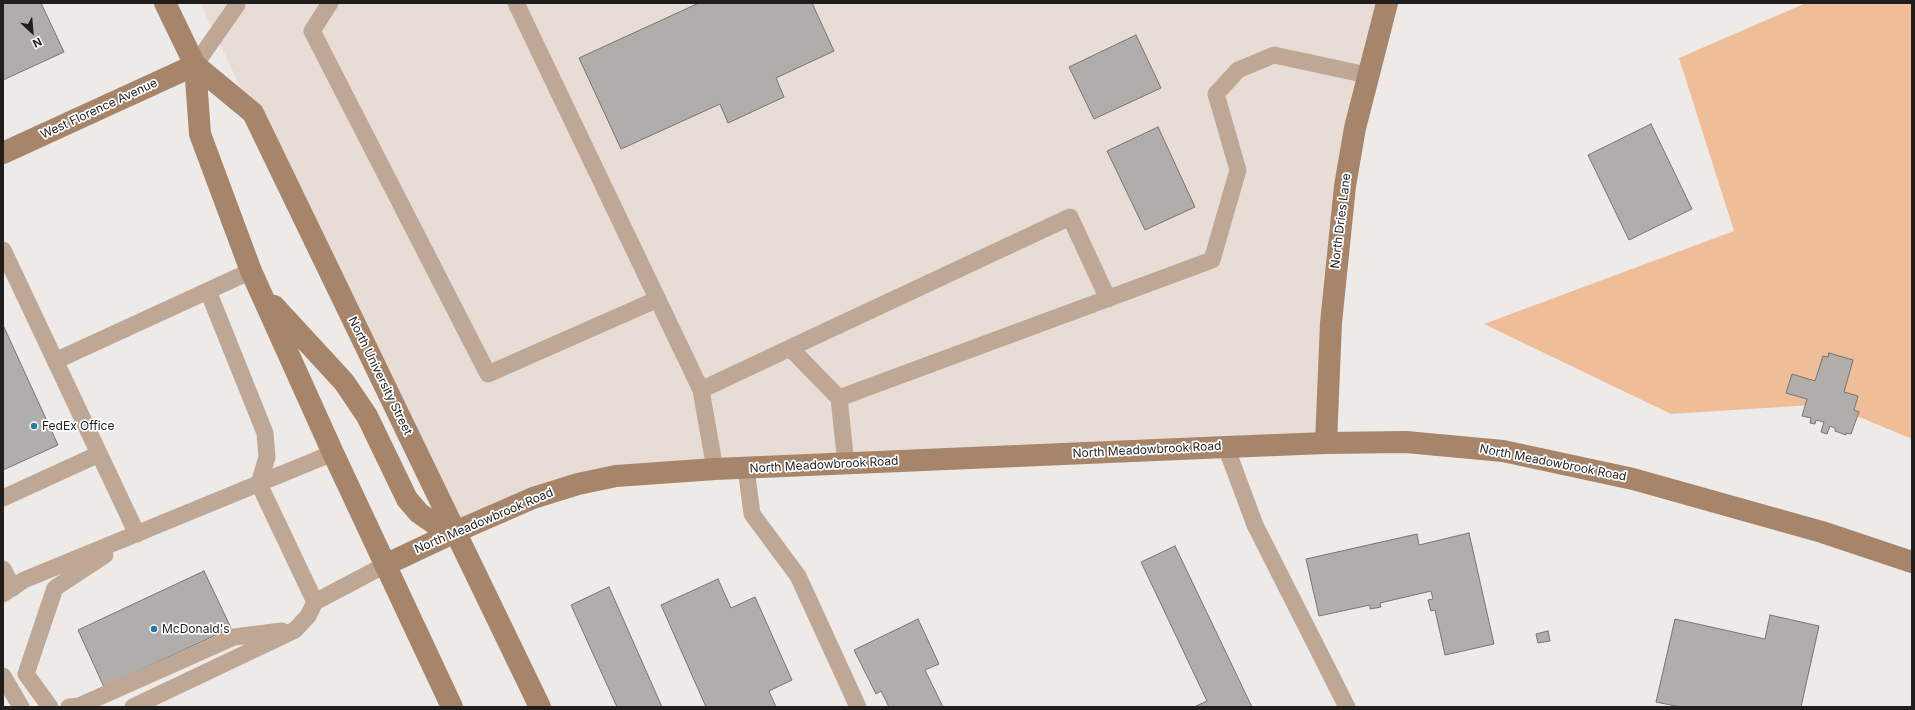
<!DOCTYPE html>
<style>
body{margin:0}
#map{position:relative;width:1915px;height:710px;overflow:hidden;background:#eeeae8;font-family:Inter,sans-serif}
canvas{display:block}
.frame{position:absolute;inset:0;border:4px solid #1f1e1d;pointer-events:none}
.north{position:absolute;left:12px;top:12px;width:40px;height:40px;-webkit-text-stroke:3px #fff;paint-order:stroke;rotate:154deg;font-size:11px;font-weight:700;line-height:16px;text-align:center;color:#1f1e1d}
.north::after{content:'';display:block;margin:auto;width:14px;height:18px;background:#1f1e1d;clip-path:polygon(50% 0,100% 100%,50% 72%,0 100%)}
</style>
<div id="map">
<canvas width="1915" height="710"></canvas>
<div class="frame"></div>
<div class="north">N</div>
</div>
<script>
const c = document.querySelector('canvas').getContext('2d');
c.lineJoin = 'round';
function fillPath(path, color) { c.fillStyle = color; c.fill(path, 'evenodd'); }
const shape = rows => new Path2D(rows.map(r => 'M' + r).join(''));
function stroke(path, color, width, dash) { c.strokeStyle = color; c.lineWidth = width; c.lineCap = dash ? 'butt' : 'round'; c.setLineDash(dash || []); c.stroke(path); }
function write(font, color, halo, rows, align = 'center') {
  c.font = font + ' Inter,sans-serif'; c.lineWidth = 3.5; c.setLineDash([]); c.textBaseline = 'middle'; c.strokeStyle = halo; c.fillStyle = color; for (const [text, x, y, turn = 0] of rows) {
    c.save(); c.translate(x, y); c.rotate((+turn || 0) * Math.PI / 180); c.textAlign = isNaN(turn) ? turn : align; if (halo) c.strokeText(text, 0, 0); c.fillText(text, 0, 0); c.restore();
  }
}
fillPath(shape([
 [200,3,1391,3,1367,75,1326,443,616,476,455,532]
]), '#e7ddd6');
fillPath(shape([
 [1806,3,1912,3,1912,439,1828,404,1671,414,1484,324,1734,231,1679,58]
]), '#efbe98');
const building = shape([
 [3,3,41,3,64,52,3,80,3,3],
 [699,3,812,3,834,51,776,78,784,97,728,123,720,104,621,149,579,58,699,3],
 [1136,35,1161,88,1094,119,1069,67,1136,35],
 [1651,124,1692,209,1629,240,1588,155,1651,124],
 [1158,127,1195,207,1145,230,1107,151,1158,127],
 [3,325,58,445,3,470,3,325],
 [1829,353,1853,360,1844,392,1858,396,1854,410,1859,412,1851,434,1846,433,1846,435,1835,431,1835,428,1830,426,1827,434,1821,432,1824,422,1816,420,1815,424,1810,423,1811,418,1802,416,1807,399,1786,393,1792,374,1815,381,1823,356,1828,357,1829,353],
 [1469,533,1494,644,1445,655,1435,610,1431,611,1428,600,1433,599,1431,591,1380,603,1381,607,1370,609,1370,605,1319,616,1306,559,1417,534,1419,545,1469,533],
 [1175,546,1252,707,1194,707,1207,701,1141,562,1175,546],
 [204,571,231,628,104,687,78,630,204,571],
 [718,579,731,608,755,597,792,680,769,691,776,707,706,707,661,605,718,579],
 [609,587,662,707,617,707,571,605,609,587],
 [1770,615,1819,626,1801,707,1680,707,1656,702,1675,619,1765,639,1770,615],
 [918,619,939,664,925,670,943,707,889,707,881,691,876,694,854,650,918,619],
 [1548,631,1550,641,1538,643,1536,634,1548,631]
]);
fillPath(building, '#b0adab');
stroke(building, '#777472', 1);
stroke(shape([
 [330,3,312,31,488,374,658,299],
 [516,3,701,390,715,469],
 [195,65,237,5],
 [3,250,137,534],
 [208,291,265,433,267,457,259,484,315,602],
 [790,348,1070,217,1108,299],
 [55,361,251,271],
 [701,390,790,348,839,398,846,464],
 [839,398,1212,260,1238,170,1216,94,1238,70,1274,55,1367,75],
 [1226,447,1255,525,1347,707],
 [746,468,752,514,798,576,858,707],
 [3,498,99,454],
 [3,569,13,588],
 [3,594,24,580,333,453],
 [3,676,21,707],
 [50,707,26,674,55,588,105,555],
 [69,707,79,706,234,637,282,631],
 [133,707,295,630,308,616,315,602,385,565]
]), '#bea795', 17);
stroke(shape([
 [165,3,195,65,200,134,251,271,333,453,452,707],
 [195,65,253,113,540,707],
 [3,153,195,65],
 [274,306,344,382,367,416,407,499,419,513,435,524,455,532],
 [1326,443,1331,323,1345,186,1355,128,1387,3],
 [385,565,455,532,533,498,578,484,616,476,715,469,1226,447,1326,443,1406,442,1503,451,1633,479,1822,532,1912,562]
]), '#a7856b', 22);
for (const [x, y, r, color] of [
 [34,426,4,"#2679aa"],
 [154,629,4,"#2679aa"]
]) { const dot = new Path2D(); dot.arc(x, y, r, 0, 2 * Math.PI); c.fillStyle = color; c.fill(dot); stroke(dot, '#fff', 1.5); }
write('12px', '#1f1e1d', '#fff', [
 ["West Florence Avenue",99,109,-25],
 ["North Dries Lane",1341,221,-83],
 ["North University Street",380,376,64],
 ["North Meadowbrook Road",1147,450,-3],
 ["North Meadowbrook Road",1553,463,11],
 ["North Meadowbrook Road",824,465,-3],
 ["North Meadowbrook Road",484,521,-23]
]);
write('12px', '#1f1e1d', '#fff', [
 ["FedEx Office",42,426],
 ["McDonald's",162,629]
], 'left');
</script>
